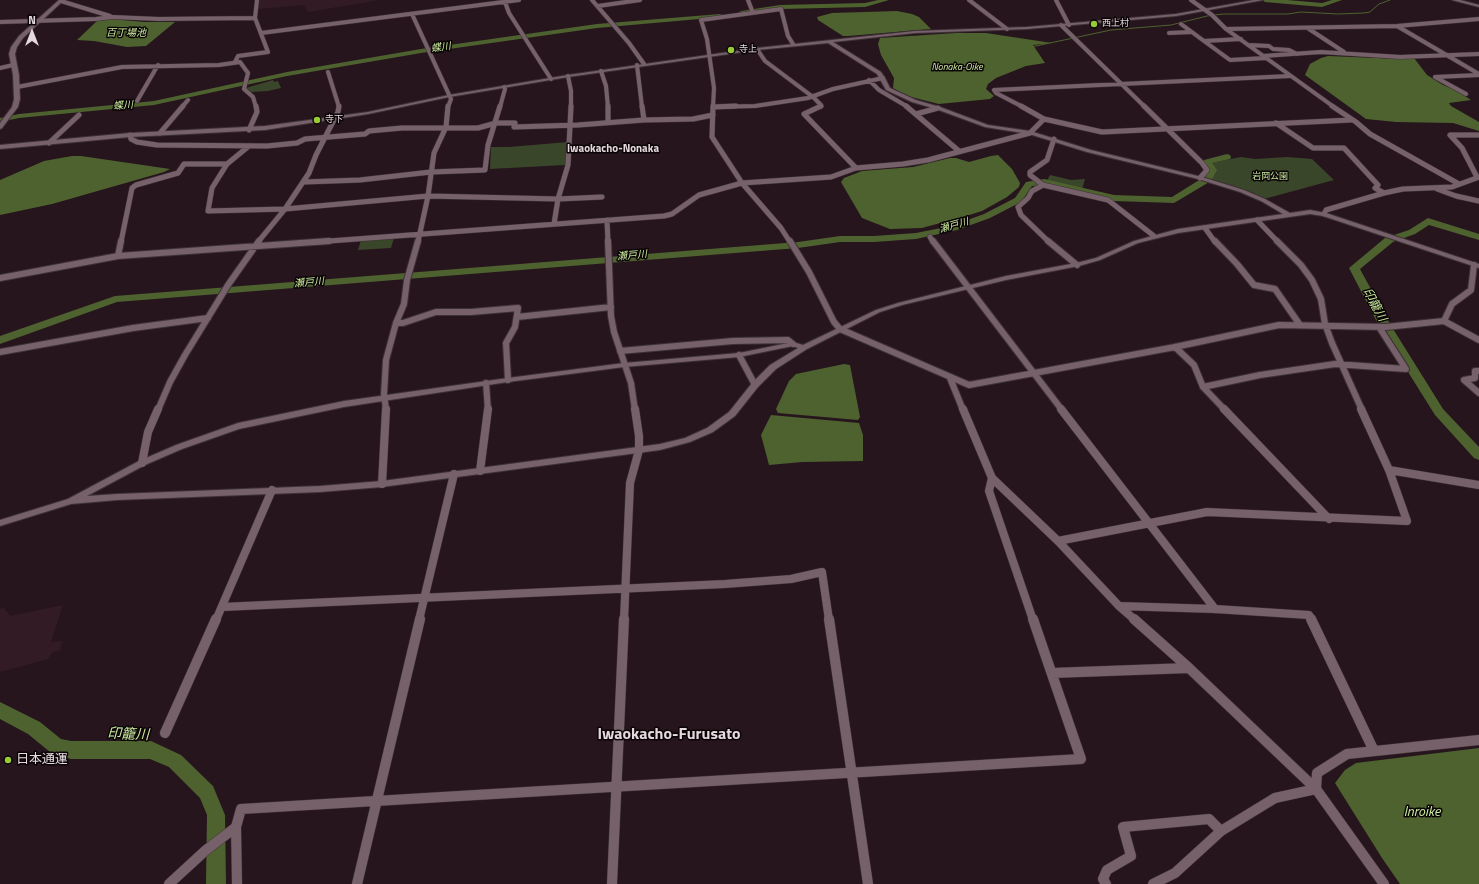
<!DOCTYPE html>
<meta charset="utf-8">
<style>
body{margin:0}
#map{position:relative;width:1479px;height:884px;overflow:hidden;background:#26151d;font-family:"Titillium Web",sans-serif}
canvas{display:block}
.north{position:absolute;left:12px;top:12px;width:40px;height:40px;-webkit-text-stroke:3px #0a0407;paint-order:stroke;rotate:0deg;font-size:11px;font-weight:700;line-height:16px;text-align:center;color:#e5d9de}
.north::after{content:'';display:block;margin:auto;width:14px;height:18px;background:#e5d9de;clip-path:polygon(50% 0,100% 100%,50% 72%,0 100%)}
</style>
<div id="map">
<canvas width="1479" height="884"></canvas>
<div class="north">N</div>
</div>
<script>
const c = document.querySelector('canvas').getContext('2d');
c.lineJoin = 'round';
function fillPath(path, color) { c.fillStyle = color; c.fill(path, 'evenodd'); }
const shape = rows => new Path2D(rows.map(r => 'M' + r).join(''));
function stroke(path, color, width, dash) { c.strokeStyle = color; c.lineWidth = width; c.lineCap = dash ? 'butt' : 'round'; c.setLineDash(dash || []); c.stroke(path); }
function write(font, color, halo, rows, align = 'center') {
  c.font = font + ' "Titillium Web","Noto Sans JP",sans-serif'; c.lineWidth = 3; c.setLineDash([]); c.textBaseline = 'middle'; c.strokeStyle = halo; c.fillStyle = color; for (const [text, x, y, turn = 0] of rows) {
    c.save(); c.translate(x, y); c.rotate((+turn || 0) * Math.PI / 180); c.textAlign = isNaN(turn) ? turn : align; if (halo) c.strokeText(text, 0, 0); c.fillText(text, 0, 0); c.restore();
  }
}
fillPath(shape([
 [259,0,379,0,308,12,304,5,259,9],
 [63,605,51,642,62,641,60,651,53,652,48,659,0,672,0,609,4,608,10,616]
]), '#331b26');
fillPath(shape([
 [273,80,274,82,278,81,281,88,268,91,251,92,246,88],
 [568,142,569,154,565,165,490,169,491,147,509,147],
 [1241,157,1255,159,1287,157,1312,159,1334,180,1264,199,1211,179,1216,170,1210,163],
 [1050,175,1071,180,1085,179,1082,190,1046,182],
 [394,238,391,248,358,250,361,240]
]), '#3a462a');
fillPath(shape([
 [897,11,912,14,919,17,931,29,848,36,843,36,818,20,817,17,832,13],
 [110,19,145,22,175,22,146,46,127,47,94,41,77,40,97,21],
 [956,33,986,33,1052,43,1033,45,1045,63,1026,66,996,78,988,84,986,89,994,96,990,99,939,104,907,96,893,88,894,78,881,55,878,44,880,38],
 [1328,56,1403,59,1414,58,1427,75,1443,85,1454,89,1471,100,1449,103,1451,106,1479,122,1479,131,1453,123,1396,122,1366,119,1305,75,1310,64,1321,58],
 [998,155,1012,169,1020,183,1019,187,1007,197,982,211,966,216,922,228,890,229,862,218,841,182,844,178,862,171,913,167,950,158,956,158,969,162,991,156],
 [72,156,81,156,170,169,164,172,52,204,0,215,0,180,44,161],
 [844,364,850,365,860,417,858,420,778,413,776,409,789,381,796,374],
 [771,415,859,423,863,435,863,461,802,462,769,465,761,435],
 [1479,748,1479,884,1400,884,1382,858,1335,783,1345,770,1356,763]
]), '#4e622f');
stroke(shape([
 [1031,47,1111,30,1171,25,1207,16,1223,14,1288,14,1301,12,1338,14,1364,13,1370,12,1379,4,1390,0]
]), '#4e622f', 1);
fillPath(shape([
 [878,0,889,0,865,7,780,9,741,15,738,13,741,11,780,5,865,3,878,0],
 [1262,0,1287,0,1322,3,1332,0,1342,0,1322,7,1265,2,1262,0],
 [720,14,722,15,722,17,597,28,421,53,287,76,154,105,19,118,0,122,0,118,19,114,154,101,287,72,421,49,597,24,720,14],
 [1227,154,1230,155,1231,157,1230,159,1212,163,1217,170,1211,181,1174,203,1114,201,1044,185,1032,186,1021,202,990,218,957,230,916,239,874,242,840,242,798,248,117,302,0,344,0,336,115,296,798,242,840,236,874,236,916,233,951,226,984,214,1015,198,1026,182,1044,179,1114,195,1172,197,1204,177,1209,170,1203,162,1204,160,1227,154],
 [1428,218,1479,234,1479,240,1429,225,1415,234,1393,242,1360,269,1390,324,1443,409,1479,447,1479,460,1474,458,1435,415,1378,324,1349,268,1385,238,1409,230,1428,218],
 [0,702,40,722,61,739,71,741,151,741,181,755,213,786,225,815,226,884,206,884,207,815,200,798,169,767,150,759,71,759,56,755,50,752,28,734,0,719,0,702]
]), '#4e622f');
const minorFar4 = shape([
 [592,0,629,43,644,64],
 [748,0,753,13],
 [969,0,1007,29],
 [1056,0,1069,25],
 [1191,0,1212,15,1226,29,1334,107],
 [61,1,110,16],
 [505,2,509,13,551,79],
 [598,6,640,0],
 [412,14,451,99,448,107],
 [0,22,96,19,112,17,158,19,255,18],
 [1181,24,1204,41,1241,39],
 [1061,25,1145,107],
 [1397,26,1479,74],
 [1226,29,1397,26,1479,19],
 [1309,29,1344,52],
 [261,33,519,0],
 [1169,33,1191,32],
 [1204,41,1230,60,1266,58],
 [1248,45,1269,46,1273,49,1289,50,1297,54],
 [757,49,765,61,813,97,821,105,820,107],
 [1263,56,1321,52,1400,57,1479,54],
 [235,62,238,56,268,52,255,18,257,0],
 [637,65,642,107],
 [0,68,13,65],
 [601,71,606,86,608,107],
 [328,72,339,107],
 [568,76,571,91,571,107],
 [869,80,879,90,908,107],
 [17,87,122,67,219,65,240,62,248,73,244,89,253,97,256,107],
 [1466,94,1435,77,1479,75],
 [137,101,158,65],
 [182,107,188,100],
 [500,107,505,89,504,87],
 [713,107,714,88,707,39,701,20,781,9,788,36,793,44],
 [713,107,755,106,808,98,833,89,883,78],
 [1023,107,996,93,994,90,1290,76]
]);
const minorFar3 = shape([
 [608,106,608,122],
 [642,106,644,120],
 [713,106,712,137,742,183,781,228,790,242],
 [821,106,804,114,856,168],
 [906,106,959,151],
 [1021,106,1044,119],
 [1144,106,1202,163,1207,170,1200,178],
 [1332,106,1356,122,1370,134,1459,184],
 [713,107,736,106],
 [916,114,938,108],
 [1276,123,1313,148,1344,148,1378,185,1375,188,1384,193],
 [249,130,257,112,256,106],
 [160,133,183,106],
 [130,135,131,139,137,142,157,145,267,146,297,143,305,139,365,134,369,131,402,128,478,128,496,123,515,123,514,127,578,125,644,120,693,119,713,115],
 [1054,139,1047,160,1030,172,1030,175,1043,185,1108,200,1154,236],
 [49,143,79,115],
 [249,146,227,164,212,188,208,211,285,209,428,196,558,199,602,197],
 [1477,177,1462,148,1450,135,1479,135],
 [304,182,360,180,431,172,485,170,488,145,500,106],
 [1043,185,1032,191,1028,198,1018,207,1021,215,1049,242],
 [1437,189,1456,196,1479,201],
 [1324,214,1326,210,1384,193,1403,189,1452,187,1479,177],
 [607,220,608,242],
 [1257,220,1278,242],
 [554,224,558,199,568,165,571,106],
 [1205,228,1215,242],
 [930,237,933,242],
 [121,242,132,188,136,185,178,173,184,164,227,164],
 [258,242,285,209,309,173,316,155,338,112,339,106],
 [316,242,664,216,672,214,699,195,742,183,831,177,856,168,903,164,928,160,1030,133,1044,119,1102,132,1351,120],
 [418,242,428,196,434,153,446,127,448,106]
]);
const minorFar2 = shape([
 [608,241,611,316,614,332,631,383,635,410],
 [790,241,809,272,834,322,840,329,969,385,1175,347,1279,325,1386,327,1444,321,1479,340],
 [933,241,1062,410],
 [1048,241,1077,265],
 [1215,241,1237,264,1254,285,1275,289,1300,325],
 [1277,241,1301,265,1312,280,1321,299,1325,324,1332,343,1362,410],
 [118,256,121,241],
 [0,278,118,256,329,241],
 [517,317,611,307],
 [1444,321,1452,304,1471,290,1474,265],
 [396,323,403,323,436,312,471,312,518,308,515,327,506,343,508,380],
 [1175,347,1194,365,1203,387,1225,410],
 [620,351,733,341,788,340,793,344],
 [0,352,133,328,208,318],
 [739,355,755,385],
 [1479,371,1475,371,1475,378,1464,380,1479,393],
 [950,378,963,410],
 [486,383,488,410],
 [1203,387,1260,375,1335,364,1406,369,1379,327],
 [158,410,170,382,185,355,228,285,259,241],
 [386,410,384,394,386,360,396,323,404,304,407,280,418,241]
]);
const minorFar1 = shape([
 [963,409,992,478,1058,541,1119,606,1135,620],
 [1061,409,1215,609],
 [1224,409,1329,519],
 [142,463,148,432,158,409],
 [1389,470,1479,485],
 [480,471,488,409],
 [992,478,989,491,1033,620],
 [382,484,386,409],
 [1058,541,1207,512,1407,521,1389,470,1361,409],
 [1119,606,1215,609,1309,615,1312,620],
 [222,607,725,584,791,579,822,572,829,620],
 [216,620,272,490],
 [419,620,454,474],
 [624,620,630,483,639,450,639,436,635,409]
]);
const minor = shape([
 [829,619,868,884],
 [1134,619,1189,668,1316,789,1384,884],
 [1311,619,1374,751],
 [1052,673,1189,668],
 [165,733,216,619],
 [1316,789,1317,773,1347,754,1479,740],
 [169,884,206,850,236,827],
 [237,884,236,827,241,809,1081,759,1033,619],
 [357,884,420,619],
 [612,884,624,619],
 [1106,884,1103,879,1107,870,1131,856,1123,827,1209,819,1221,831],
 [1153,884,1175,873,1221,831,1275,798,1316,789]
]);
const tertiary = shape([
 [1254,0,1263,0,1176,16,1027,29,915,33,833,42,881,72,885,78,890,88,916,100,940,107,988,125,1030,131,1091,150,1202,177,1244,190,1265,199,1290,213,1310,210,1326,213,1479,264,1479,268,1323,216,1310,214,1178,233,1138,243,1100,260,1079,266,1006,280,902,305,880,312,807,349,776,369,758,387,735,416,713,432,690,442,660,450,382,487,320,492,117,500,71,504,0,526,0,520,68,499,139,461,176,445,238,423,344,401,508,378,624,363,739,353,793,342,803,345,876,310,898,303,1006,276,1076,263,1096,258,1134,241,1178,229,1283,214,1261,201,1240,192,1198,179,1087,152,1029,134,985,127,936,109,912,102,886,90,877,74,828,43,757,50,568,77,449,97,368,114,265,130,130,137,0,149,0,145,130,133,265,126,368,112,449,95,568,75,757,48,915,31,1027,27,1176,14,1254,0],
 [793,346,798,348,770,365,752,383,729,412,707,428,685,438,660,444,382,481,320,486,117,494,87,496,145,465,182,449,239,429,344,407,508,382,624,367,739,357,793,346]
]);
const secondary = shape([
 [59,0,64,0,23,38,17,47,15,54,19,75,20,99,18,107,2,128,0,129,0,123,12,107,14,99,13,75,9,54,11,47,19,36,59,0],
 [1452,0,1460,0,1479,5,1479,7,1452,0]
]);
stroke(minorFar4, '#3d3136', 5);
stroke(minorFar3, '#3d3136', 6);
stroke(minorFar2, '#3d3136', 8);
stroke(minorFar1, '#3d3136', 9);
stroke(minor, '#3d3136', 11);
stroke(tertiary, '#3d3136', 2);
stroke(secondary, '#3d3136', 2);
stroke(minorFar4, '#766069', 4);
stroke(minorFar3, '#766069', 5);
stroke(minorFar2, '#766069', 6);
stroke(minorFar1, '#766069', 8);
stroke(minor, '#766069', 10);
fillPath(tertiary, '#766069');
fillPath(secondary, '#766069');
for (const [x, y, r, color] of [
 [1094,24,4,"#99cb36"],
 [731,50,4,"#99cb36"],
 [317,120,4,"#99cb36"],
 [8,760,4,"#99cb36"]
]) { const dot = new Path2D(); dot.arc(x, y, r, 0, 2 * Math.PI); c.fillStyle = color; c.fill(dot); stroke(dot, '#0a0407', 1.5); }
write('9px', '#e5d9de', '#0a0407', [
 ["西上村",1102,24],
 ["寺上",739,50],
 ["寺下",325,120]
], 'left');
write('9px', '#c6e798', '#0a0407', [
 ["岩岡公園",1270,177]
]);
write('italic 10px', '#cced9e', '#0a0407', [
 ["百丁場池",126,34],
 ["蝶川",441,48,-8],
 ["Nonaka-Oike",957,68],
 ["蝶川",123,106,-4],
 ["瀬戸川",954,226,-16],
 ["瀬戸川",632,256,-5],
 ["瀬戸川",309,283,-5]
]);
write('bold 11px', '#e5d9de', '#0a0407', [
 ["Iwaokacho-Nonaka",613,149]
]);
write('italic 12px', '#cced9e', '#0a0407', [
 ["印籠川",1374,305,61]
]);
write('13px', '#e5d9de', '#0a0407', [
 ["日本通運",16,760]
], 'left');
write('italic 14px', '#cced9e', '#0a0407', [
 ["印籠川",128,735,2],
 ["Inroike",1422,813]
]);
write('bold 16px', '#e5d9de', '#0a0407', [
 ["Iwaokacho-Furusato",669,735]
]);
</script>
